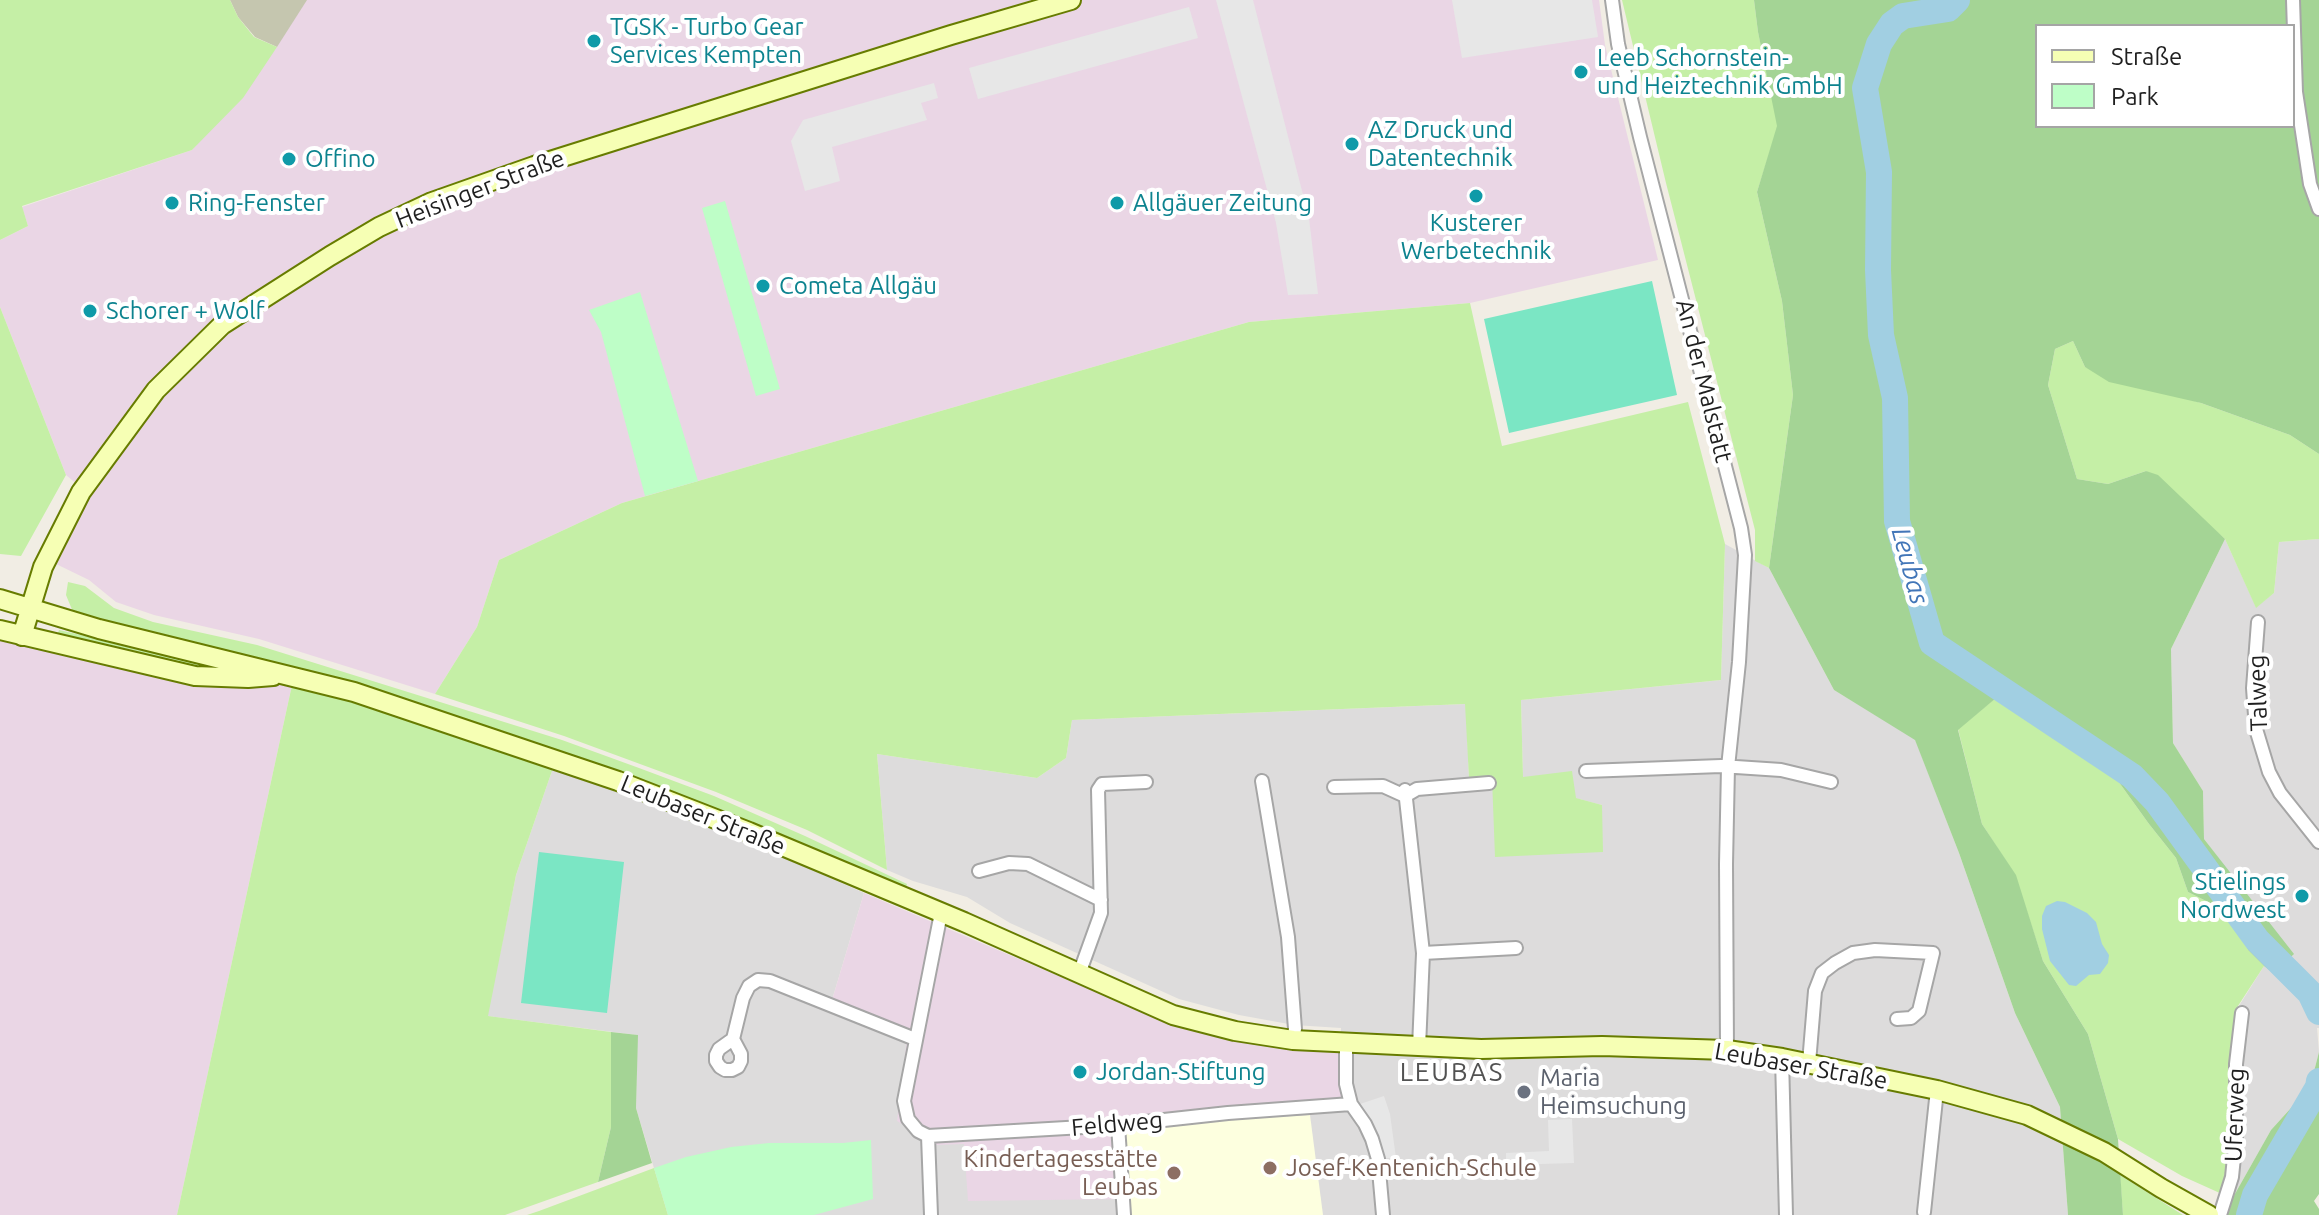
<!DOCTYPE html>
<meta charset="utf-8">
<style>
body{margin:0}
#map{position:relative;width:2319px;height:1215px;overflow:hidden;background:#f1ede4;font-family:Ubuntu,sans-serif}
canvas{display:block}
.legend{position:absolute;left:2035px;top:24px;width:260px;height:104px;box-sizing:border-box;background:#fff;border:2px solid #a5a5a5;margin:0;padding:10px 14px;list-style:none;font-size:24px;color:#1f1f1f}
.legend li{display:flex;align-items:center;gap:16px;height:40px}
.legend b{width:40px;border:2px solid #a5a5a5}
</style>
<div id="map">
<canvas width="2319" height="1215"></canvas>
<ul class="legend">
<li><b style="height:10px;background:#f6ffb4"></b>Straße</li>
<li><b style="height:22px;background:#befec7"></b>Park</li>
</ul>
</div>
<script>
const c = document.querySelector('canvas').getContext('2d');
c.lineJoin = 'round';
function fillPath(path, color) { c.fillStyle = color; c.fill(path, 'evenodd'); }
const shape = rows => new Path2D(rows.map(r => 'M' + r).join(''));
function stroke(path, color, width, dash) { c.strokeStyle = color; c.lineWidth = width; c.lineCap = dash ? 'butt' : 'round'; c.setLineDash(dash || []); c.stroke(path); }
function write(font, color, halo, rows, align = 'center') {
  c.font = font + ' Ubuntu,sans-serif'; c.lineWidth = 8; c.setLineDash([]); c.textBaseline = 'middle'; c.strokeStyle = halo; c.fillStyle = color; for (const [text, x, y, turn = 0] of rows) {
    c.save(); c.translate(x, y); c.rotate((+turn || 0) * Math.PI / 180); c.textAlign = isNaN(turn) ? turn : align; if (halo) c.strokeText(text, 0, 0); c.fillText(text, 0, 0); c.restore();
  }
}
fillPath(shape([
 [2225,539,2256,607,2274,593,2279,542,2319,539,2319,1028,2317,1028,2319,1052,2310,1087,2271,1130,2232,1199,2222,1194,2237,1009,2264,966,2273,973,2241,889,2204,839,2203,791,2173,743,2171,649],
 [1725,544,1769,568,1834,690,1915,739,1959,853,2015,1013,2060,1107,2068,1215,668,1215,636,1108,637,1035,487,1016,516,875,553,768,614,788,745,840,864,893,832,1000,908,1030,1115,1132,1340,1049,1341,1028,1294,1025,1239,1015,1179,999,1010,923,967,897,913,881,887,870,877,754,1037,778,1066,758,1072,720,1466,704,1469,778,1492,778,1602,852,1602,805,1575,798,1523,777,1521,700,1721,680]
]), '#dddcdc');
fillPath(shape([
 [230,0,1599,0,1605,45,1658,260,1470,303,1249,322,622,503,499,560,477,627,435,694,259,639,154,615,116,602,89,580,54,563,62,546,91,496,66,475,0,307,0,240,28,226,22,207,192,150,277,47],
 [0,634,249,682,292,685,177,1215,0,1215],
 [864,893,1169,1023,1340,1049,1346,1109,1310,1115,1220,1120,1116,1132,1121,1199,968,1201,964,1144,937,1145,897,1121,908,1030,832,1000]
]), '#ead6e5');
fillPath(shape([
 [1310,1115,1323,1215,1127,1215,1121,1132,1220,1120]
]), '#fdffdf');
fillPath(shape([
 [230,0,307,0,277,47,255,37,238,17]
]), '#c5c6af');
fillPath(shape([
 [0,0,230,0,238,17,254,37,277,47,243,98,192,150,22,206,28,226,0,240],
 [1622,0,1754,0,1758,32,1778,126,1757,192,1782,301,1793,395,1769,568,1755,561,1755,530,1666,183],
 [1470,303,1502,446,1688,402,1725,544,1721,680,1521,700,1523,777,1572,771,1576,798,1602,805,1603,852,1495,857,1492,778,1469,778,1465,704,1072,720,1066,758,1037,778,877,754,887,870,807,830,716,792,564,736,435,694,477,627,499,560,622,503,1249,322],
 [0,307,66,475,21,556,0,554],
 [2073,341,2085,367,2201,403,2290,435,2319,454,2319,539,2279,542,2274,593,2256,608,2225,539,2146,471,2108,484,2077,479,2048,385,2055,349],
 [68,582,85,586,114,608,153,622,257,645,562,740,639,768,714,796,805,836,907,884,905,892,354,685,287,665,73,612,66,595],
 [59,630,236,670,197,673,56,639],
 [292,685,352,702,553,768,516,875,488,1016,611,1032,611,1127,598,1182,505,1215,177,1215],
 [2008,688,2044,730,2085,759,2113,774,2149,824,2176,858,2188,892,2230,913,2248,950,2264,966,2236,1009,2230,1064,2228,1175,2222,1194,2182,1176,2118,1139,2088,1034,2043,961,2015,875,1982,824,1958,729],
 [654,1168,668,1215,527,1215,539,1211],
 [2120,1175,2183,1215,2123,1215]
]), '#c5efa6');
fillPath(shape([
 [1754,0,2319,0,2319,454,2290,435,2201,403,2109,382,2085,367,2073,341,2055,349,2048,385,2077,479,2108,484,2146,471,2158,475,2225,539,2171,649,2173,743,2203,791,2204,839,2294,954,2273,973,2264,966,2248,950,2230,913,2188,892,2176,858,2149,824,2113,774,2085,759,2044,730,2008,688,1958,730,1982,824,2016,875,2043,961,2088,1034,2118,1139,2123,1215,2068,1215,2060,1107,2015,1013,1959,853,1915,740,1834,690,1769,568,1793,395,1782,301,1757,192,1777,126,1758,32],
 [2037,26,2293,26,2293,126,2037,126],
 [611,1032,638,1035,636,1108,652,1163,598,1182,611,1127],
 [2319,1052,2319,1194,2314,1201,2319,1209,2319,1215,2223,1215,2271,1130,2310,1087]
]), '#a4d495');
fillPath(shape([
 [725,201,780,389,756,396,702,208],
 [640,292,698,481,645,496,601,332,589,310],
 [871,1140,873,1199,814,1215,668,1215,654,1168,686,1157,731,1147,769,1143,843,1143]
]), '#befec7');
fillPath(shape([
 [1652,281,1677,395,1509,433,1484,319],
 [539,852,624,862,607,1013,521,1003]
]), '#7be6c4');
fillPath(shape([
 [1216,0,1253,0,1309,218,1318,294,1288,295,1276,223],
 [1452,0,1592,0,1598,37,1462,58],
 [1189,7,1198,38,978,99,969,68],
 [934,83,938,98,921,103,927,120,832,147,840,181,805,191,791,141,803,120],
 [1384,1096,1390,1114,1396,1158,1383,1158,1357,1105],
 [1572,1119,1574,1163,1506,1165,1506,1153,1549,1151,1548,1120]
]), '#e7e7e7');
fillPath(shape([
 [2057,901,2065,902,2087,913,2096,922,2102,944,2109,955,2108,963,2100,974,2089,975,2076,986,2069,985,2050,961,2042,929,2042,916,2046,906]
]), '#a1cfe2');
stroke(shape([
 [1957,0,1948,9,1903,16,1892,24,1879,44,1865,88,1879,172,1878,270,1881,335,1895,398,1897,521,1932,643,2132,776,2157,802,2257,940,2310,993,2319,1012],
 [2249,1215,2255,1195,2318,1087,2319,1081]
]), '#a1cfe2', 26);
const street = shape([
 [1612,0,1618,44,1640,137,1741,528,1745,555,1739,662,1728,767,1726,864,1727,1050],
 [2293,0,2296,92,2310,184,2319,209],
 [2258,622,2253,688,2256,729,2269,772,2280,793,2319,842],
 [1586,771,1721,766,1781,770,1831,782],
 [1262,781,1288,937,1295,1029,1293,1040],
 [1334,787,1383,786,1405,796,1417,789,1489,783],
 [1405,790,1423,953,1419,1047],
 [979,871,1009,863,1028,864,1101,900],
 [941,913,904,1101,908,1119,918,1131,928,1136,1118,1125,1228,1113,1351,1104],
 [1423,953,1516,948],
 [1079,974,1101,913,1098,790,1102,784,1146,782],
 [733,1039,719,1049,716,1055,716,1061,720,1067,725,1070,732,1070,738,1067,741,1061,741,1054,733,1039,743,998,749,986,758,980,770,981,915,1039],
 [1346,1043,1346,1084,1351,1104,1365,1124,1372,1139,1378,1159,1383,1215],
 [1782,1058,1786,1215],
 [1809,1063,1815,991,1822,973,1835,963,1853,953,1875,950,1933,953,1919,1011,1911,1018,1897,1019],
 [1118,1125,1124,1215],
 [928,1136,931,1215],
 [1924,1212,1937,1090],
 [2220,1215,2232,1177,2236,1137,2236,1064,2242,1013]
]);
const secondary = shape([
 [0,599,99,629,354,692,618,781,749,832,964,922,1173,1015,1235,1031,1293,1040,1481,1049,1602,1046,1727,1050,1782,1058,1937,1090,2027,1115,2104,1152,2161,1188,2209,1215],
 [0,630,195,676,248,678,273,676],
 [22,636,43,567,81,492,156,390,222,325,330,256,379,227,432,202,534,166,951,35,1071,0]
]);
stroke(street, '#a6a6a6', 16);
stroke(secondary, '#677c00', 22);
stroke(street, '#fff', 12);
stroke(secondary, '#f6ffb4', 18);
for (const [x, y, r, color] of [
 [594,41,8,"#0f9aa8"],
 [1581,72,8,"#0f9aa8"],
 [1352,144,8,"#0f9aa8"],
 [289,159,8,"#0f9aa8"],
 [1476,196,8,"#0f9aa8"],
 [172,203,8,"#0f9aa8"],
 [1117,203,8,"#0f9aa8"],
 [763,286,8,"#0f9aa8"],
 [90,311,8,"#0f9aa8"],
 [2302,896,8,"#0f9aa8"],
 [1080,1072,8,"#0f9aa8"],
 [1524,1092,8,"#6b7280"],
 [1270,1168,8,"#8d6e63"],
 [1174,1173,8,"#8d6e63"]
]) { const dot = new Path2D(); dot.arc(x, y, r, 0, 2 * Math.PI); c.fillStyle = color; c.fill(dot); stroke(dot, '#fff', 3); }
write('24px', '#0d838f', '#fff', [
 ["TGSK - Turbo Gear",610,27],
 ["Services Kempten",610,55],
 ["Leeb Schornstein-",1597,58],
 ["und Heiztechnik GmbH",1597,86],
 ["AZ Druck und",1368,130],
 ["Datentechnik",1368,158],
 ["Offino",305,159],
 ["Ring-Fenster",188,203],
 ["Allgäuer Zeitung",1133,203],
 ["Kusterer",1476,223,"center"],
 ["Werbetechnik",1476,251,"center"],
 ["Cometa Allgäu",779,286],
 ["Schorer + Wolf",106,311],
 ["Stielings",2286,882,"right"],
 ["Nordwest",2286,910,"right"],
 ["Jordan-Stiftung",1096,1072]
], 'left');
write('24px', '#1f1f1f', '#fff', [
 ["Heisinger Straße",480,189,-21],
 ["An der Malstatt",1704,381,76],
 ["Talweg",2258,693,-92],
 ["Leubaser Straße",703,815,22],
 ["Leubaser Straße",1801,1066,10],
 ["Uferweg",2235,1115,-88],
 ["Feldweg",1117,1124,-5]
]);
write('24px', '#5b616d', '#fff', [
 ["Maria",1540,1078],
 ["Heimsuchung",1540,1106]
], 'left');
write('24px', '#785e54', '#fff', [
 ["Kindertagesstätte",1158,1159],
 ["Leubas",1158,1187],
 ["Josef-Kentenich-Schule",1286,1168,"left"]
], 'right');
write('italic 26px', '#4276b8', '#fff', [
 ["Leubas",1910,566,75]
]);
c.letterSpacing = '2px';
write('26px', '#525252', '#fff', [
 ["LEUBAS",1452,1072]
]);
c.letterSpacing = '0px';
</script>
